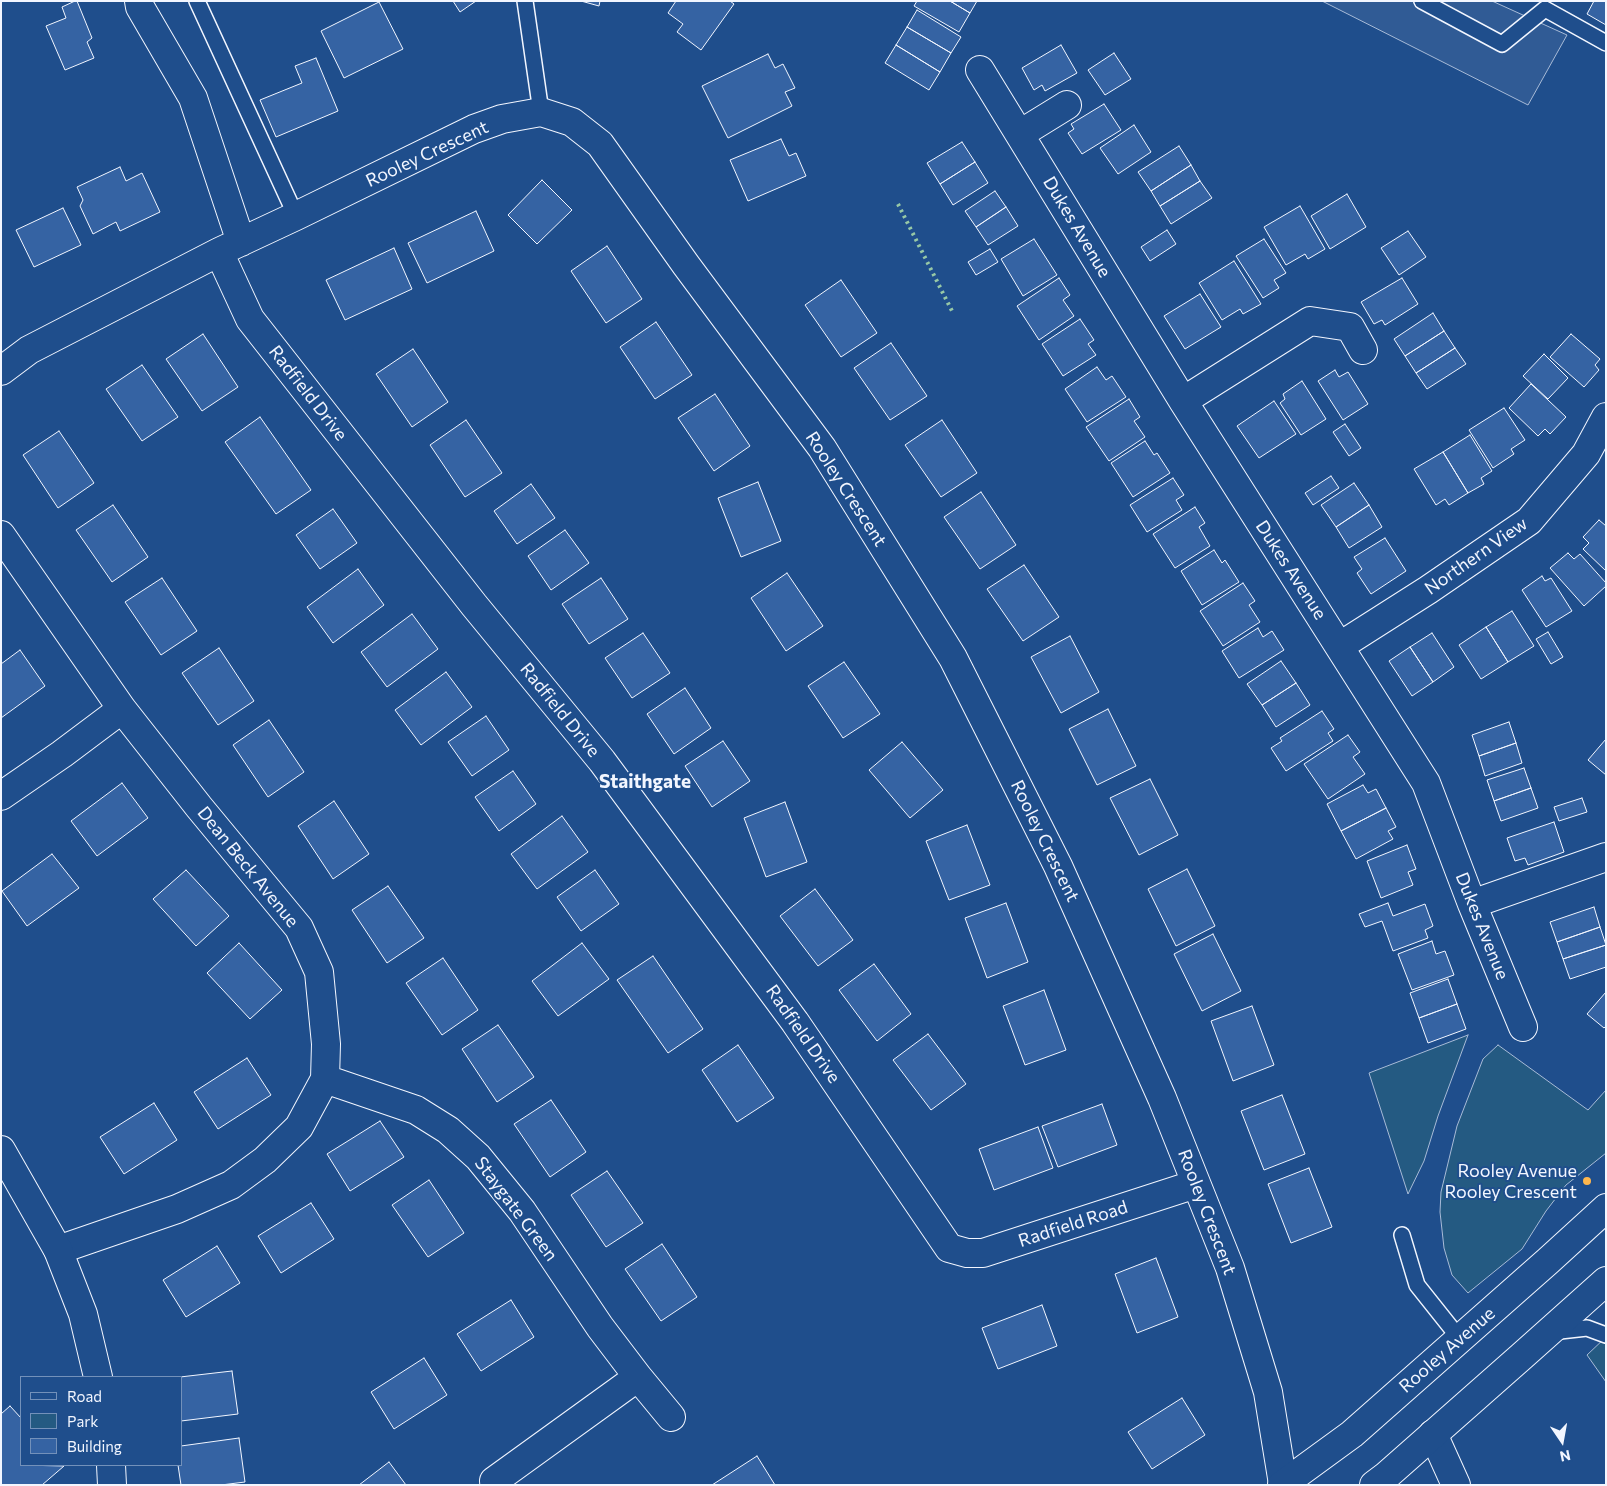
<!DOCTYPE html>
<style>
body{margin:0}
#map{position:relative;width:1607px;height:1486px;overflow:hidden;background:#1f4e8c;font-family:Commissioner,sans-serif}
canvas{display:block}
.frame{position:absolute;inset:0;border:2px solid #f2f6ff;pointer-events:none}
.legend{position:absolute;left:20px;top:1376px;width:162px;height:90px;box-sizing:border-box;background:#1f4e8c;border:1px solid #7391ba;margin:0;padding:6px 9px;list-style:none;font-size:15px;color:#f2f6ff}
.legend li{display:flex;align-items:center;gap:10px;height:25px}
.legend b{width:25px;border:1px solid #7391ba}
.north{position:absolute;left:1537px;top:1416px;width:50px;height:50px;-webkit-text-stroke:4px #1f4e8c;paint-order:stroke;rotate:168deg;font-size:14px;font-weight:700;line-height:20px;text-align:center;color:#f2f6ff}
.north::after{content:'';display:block;margin:auto;width:18px;height:22px;background:#f2f6ff;clip-path:polygon(50% 0,100% 100%,50% 72%,0 100%)}
</style>
<div id="map">
<canvas width="1607" height="1486"></canvas>
<div class="frame"></div>
<ul class="legend">
<li><b style="height:6px;background:#1f4e8c"></b>Road</li>
<li><b style="height:14px;background:#245a82"></b>Park</li>
<li><b style="height:14px;background:#3563a3"></b>Building</li>
</ul>
<div class="north">N</div>
</div>
<script>
const c = document.querySelector('canvas').getContext('2d');
c.lineJoin = 'round';
function fillPath(path, color) { c.fillStyle = color; c.fill(path, 'evenodd'); }
const shape = rows => new Path2D(rows.map(r => 'M' + r).join(''));
function stroke(path, color, width, dash) { c.strokeStyle = color; c.lineWidth = width; c.lineCap = dash ? 'butt' : 'round'; c.setLineDash(dash || []); c.stroke(path); }
function write(font, color, halo, rows, align = 'center') {
  c.font = font + ' Commissioner,sans-serif'; c.lineWidth = 4; c.setLineDash([]); c.textBaseline = 'middle'; c.strokeStyle = halo; c.fillStyle = color; for (const [text, x, y, turn = 0] of rows) {
    c.save(); c.translate(x, y); c.rotate((+turn || 0) * Math.PI / 180); c.textAlign = isNaN(turn) ? turn : align; if (halo) c.strokeText(text, 0, 0); c.fillText(text, 0, 0); c.restore();
  }
}
const green = shape([
 [1468,1035,1438,1116,1424,1161,1408,1194,1369,1073,1468,1035],
 [1498,1045,1588,1110,1606,1090,1606,1153,1566,1185,1546,1211,1522,1249,1468,1293,1452,1275,1444,1248,1440,1212,1441,1192,1457,1126,1483,1059,1498,1045],
 [1606,1337,1606,1382,1587,1355,1606,1337]
]);
fillPath(green, '#245a82');
stroke(green, '#a8bbd7', 1);
const parking = shape([
 [1322,1,1492,1,1567,35,1528,105,1322,1]
]);
fillPath(parking, '#305b95');
stroke(parking, '#a8bbd7', 1);
const building = shape([
 [75,1,77,1,92,38,87,42,94,58,65,70,46,26,66,18,62,7,75,1],
 [453,1,476,1,460,12,453,1],
 [581,1,600,1,599,6,581,1],
 [676,1,730,1,734,4,701,50,677,32,683,24,668,13,676,1],
 [917,1,950,1,970,13,959,32,914,6,917,1],
 [950,1,977,1,970,13,950,1],
 [1594,1,1606,1,1606,25,1587,14,1594,1],
 [379,2,403,49,344,78,321,31,379,2],
 [917,10,961,37,951,53,907,27,917,10],
 [907,27,951,53,940,72,896,45,907,27],
 [896,45,940,72,929,90,885,63,896,45],
 [1061,45,1077,73,1045,91,1042,85,1034,90,1022,68,1061,45],
 [1114,53,1131,79,1105,95,1088,70,1114,53],
 [768,54,775,68,783,64,795,88,785,92,792,106,728,138,702,86,768,54],
 [316,58,338,111,276,137,260,100,302,83,295,66,316,58],
 [1104,104,1121,130,1082,154,1068,133,1074,129,1071,124,1104,104],
 [1134,125,1151,152,1118,174,1100,148,1134,125],
 [781,139,789,156,796,153,806,176,748,201,730,160,781,139],
 [962,142,975,162,940,184,927,163,962,142],
 [1179,146,1191,165,1151,191,1138,172,1179,146],
 [975,162,988,183,953,205,940,184,975,162],
 [1191,165,1200,181,1160,206,1151,191,1191,165],
 [120,167,126,181,142,173,160,212,120,231,116,222,93,234,80,206,83,200,77,187,120,167],
 [542,180,572,210,537,244,508,215,542,180],
 [1200,181,1212,198,1171,224,1160,206,1200,181],
 [995,191,1006,207,976,227,965,211,995,191],
 [1347,194,1366,227,1330,249,1311,216,1347,194],
 [1300,206,1325,249,1308,259,1305,254,1286,265,1264,227,1300,206],
 [1006,207,1018,226,988,245,976,227,1006,207],
 [63,208,81,245,34,267,16,230,63,208],
 [476,211,494,251,427,283,408,243,476,211],
 [1167,230,1176,244,1150,261,1141,247,1167,230],
 [1408,231,1426,257,1399,275,1381,248,1408,231],
 [1034,239,1057,275,1023,296,1001,259,1034,239],
 [1264,239,1286,273,1274,280,1279,288,1263,298,1236,256,1264,239],
 [607,246,642,299,606,323,571,271,607,246],
 [394,248,412,289,345,320,326,280,394,248],
 [990,249,998,262,976,275,968,262,990,249],
 [1234,261,1261,304,1243,314,1240,309,1222,320,1199,283,1234,261],
 [1059,278,1070,295,1063,300,1074,316,1039,340,1017,306,1059,278],
 [1402,278,1418,304,1385,325,1382,320,1374,324,1361,302,1402,278],
 [841,280,877,333,841,357,805,305,841,280],
 [1200,294,1221,327,1185,349,1164,316,1200,294],
 [1433,313,1444,331,1405,356,1394,339,1433,313],
 [1080,319,1094,340,1088,344,1096,355,1063,376,1042,344,1080,319],
 [656,322,692,375,655,399,620,347,656,322],
 [1444,331,1455,348,1416,373,1405,356,1444,331],
 [203,334,238,387,202,411,166,359,203,334],
 [1571,334,1600,359,1595,365,1599,370,1584,387,1550,357,1571,334],
 [891,343,927,396,890,420,854,368,891,343],
 [1455,348,1466,364,1427,389,1416,373,1455,348],
 [413,349,448,402,412,427,376,374,413,349],
 [1544,354,1568,378,1548,399,1523,376,1544,354],
 [142,365,178,417,142,441,106,389,142,365],
 [1097,367,1106,380,1112,376,1126,397,1087,422,1065,389,1097,367],
 [1335,370,1339,377,1348,372,1368,404,1343,420,1318,381,1335,370],
 [1302,381,1326,419,1301,435,1280,403,1285,399,1283,394,1302,381],
 [1531,384,1566,417,1550,434,1545,429,1538,436,1509,408,1531,384],
 [715,394,750,446,714,471,678,418,715,394],
 [1129,399,1140,417,1134,421,1145,437,1109,461,1086,427,1129,399],
 [1274,401,1296,434,1259,458,1237,426,1274,401],
 [1504,408,1525,440,1511,449,1514,454,1493,468,1469,430,1504,408],
 [260,417,311,490,276,514,225,442,260,417],
 [466,420,502,473,465,497,430,445,466,420],
 [942,420,977,473,941,497,905,445,942,420],
 [1345,424,1361,448,1349,456,1333,432,1345,424],
 [59,431,94,483,58,508,23,455,59,431],
 [1470,435,1492,471,1481,478,1484,484,1468,493,1443,452,1470,435],
 [1145,441,1154,455,1157,453,1170,473,1133,497,1111,463,1145,441],
 [1443,452,1468,493,1449,505,1445,499,1436,505,1414,469,1443,452],
 [1331,476,1339,488,1313,505,1305,493,1331,476],
 [1173,478,1184,495,1176,500,1182,510,1147,532,1130,505,1173,478],
 [758,482,781,541,741,557,718,498,758,482],
 [1354,483,1369,505,1336,527,1321,505,1354,483],
 [531,484,555,518,517,544,494,511,531,484],
 [981,492,1016,545,980,569,944,517,981,492],
 [113,505,148,557,112,582,76,530,113,505],
 [1369,505,1382,527,1349,548,1336,527,1369,505],
 [1195,507,1205,523,1199,527,1210,546,1175,568,1153,534,1195,507],
 [333,509,357,543,320,569,296,535,333,509],
 [1599,520,1606,526,1606,571,1583,549,1589,543,1583,537,1599,520],
 [565,530,589,563,551,590,528,556,565,530],
 [1385,538,1406,571,1371,594,1357,573,1362,569,1354,557,1385,538],
 [1214,550,1222,563,1225,560,1239,582,1202,605,1181,571,1214,550],
 [1568,553,1574,559,1580,554,1606,583,1606,586,1584,606,1550,568,1568,553],
 [1024,565,1059,617,1023,641,987,589,1024,565],
 [358,569,384,605,333,643,307,607,358,569],
 [787,573,823,626,786,651,751,598,787,573],
 [1542,576,1545,581,1551,578,1572,611,1546,627,1522,590,1542,576],
 [162,578,197,631,161,655,125,602,162,578],
 [601,578,628,619,589,644,562,604,601,578],
 [1243,583,1255,601,1249,605,1260,622,1223,646,1200,611,1243,583],
 [1512,611,1534,646,1508,662,1486,627,1512,611],
 [412,614,438,649,387,687,361,652,412,614],
 [1486,627,1508,662,1481,679,1459,645,1486,627],
 [1258,628,1263,637,1272,631,1284,650,1239,678,1222,651,1258,628],
 [1548,632,1563,657,1551,664,1536,639,1548,632],
 [643,633,670,673,632,698,605,658,643,633],
 [1432,633,1454,667,1433,682,1410,647,1432,633],
 [1070,636,1099,692,1061,713,1031,657,1070,636],
 [1410,647,1433,682,1412,696,1389,661,1410,647],
 [219,648,254,701,218,725,182,673,219,648],
 [20,650,45,686,1,718,1,664,20,650],
 [1281,661,1296,683,1262,705,1247,684,1281,661],
 [844,662,880,714,843,738,808,686,844,662],
 [446,672,472,707,421,745,395,710,446,672],
 [1296,683,1310,705,1276,727,1262,705,1296,683],
 [685,688,711,728,674,754,647,714,685,688],
 [1108,709,1136,766,1097,785,1069,729,1108,709],
 [1322,711,1334,729,1328,733,1333,741,1286,771,1271,748,1282,741,1280,738,1322,711],
 [486,716,509,750,472,776,448,742,486,716],
 [269,720,304,772,268,797,233,745,269,720],
 [1509,722,1516,743,1479,756,1472,735,1509,722],
 [1348,735,1360,752,1353,757,1365,774,1328,799,1304,764,1348,735],
 [1606,739,1606,775,1588,760,1606,739],
 [723,741,750,781,712,807,685,766,723,741],
 [902,742,943,790,910,818,869,770,902,742],
 [1516,743,1522,763,1485,776,1479,756,1516,743],
 [1524,768,1531,788,1494,801,1487,780,1524,768],
 [513,771,536,804,499,831,475,797,513,771],
 [1150,779,1178,835,1139,855,1110,798,1150,779],
 [122,783,148,818,97,856,71,821,122,783],
 [1363,785,1368,793,1376,789,1386,808,1341,831,1327,804,1363,785],
 [1531,788,1538,808,1501,821,1494,801,1531,788],
 [1582,798,1587,812,1559,821,1554,807,1582,798],
 [334,801,369,854,333,879,298,826,334,801],
 [785,802,807,862,766,877,744,818,785,802],
 [1386,808,1396,827,1388,831,1393,839,1356,859,1341,831,1386,808],
 [562,816,588,852,537,889,511,854,562,816],
 [1554,822,1564,852,1528,865,1525,858,1515,861,1507,838,1554,822],
 [967,825,990,885,949,900,926,841,967,825],
 [1407,845,1416,869,1408,872,1413,885,1381,898,1367,861,1407,845],
 [52,854,79,888,27,926,2,891,52,854],
 [1187,869,1215,926,1176,946,1148,889,1187,869],
 [186,870,229,916,196,946,153,899,186,870],
 [595,870,619,904,581,931,557,897,595,870],
 [388,886,424,938,387,963,352,910,388,886],
 [815,889,853,940,818,966,780,916,815,889],
 [1006,903,1028,962,987,978,965,918,1006,903],
 [1388,903,1393,916,1425,904,1433,926,1425,930,1428,938,1393,951,1382,921,1365,927,1359,914,1388,903],
 [1594,907,1600,927,1557,942,1550,922,1594,907],
 [1600,927,1606,945,1563,959,1557,942,1600,927],
 [1213,934,1241,991,1202,1011,1174,954,1213,934],
 [1432,941,1436,954,1445,951,1454,975,1412,990,1398,954,1432,941],
 [239,943,282,990,250,1019,207,973,239,943],
 [582,943,609,979,558,1016,532,981,582,943],
 [1606,945,1606,967,1570,979,1563,959,1606,945],
 [653,956,703,1029,668,1053,617,980,653,956],
 [443,958,478,1010,442,1035,406,983,443,958],
 [874,964,911,1014,877,1041,839,990,874,964],
 [1448,979,1457,1004,1419,1018,1410,993,1448,979],
 [1044,990,1066,1050,1025,1065,1003,1006,1044,990],
 [1606,992,1606,1026,1604,1028,1587,1014,1606,992],
 [1457,1004,1466,1029,1428,1043,1419,1018,1457,1004],
 [1252,1006,1274,1065,1233,1081,1211,1021,1252,1006],
 [498,1025,534,1077,497,1102,462,1049,498,1025],
 [928,1034,966,1084,931,1110,893,1060,928,1034],
 [738,1045,774,1098,737,1122,702,1070,738,1045],
 [247,1058,271,1095,218,1129,194,1092,247,1058],
 [1282,1095,1305,1154,1264,1170,1241,1111,1282,1095],
 [551,1100,586,1152,550,1177,514,1124,551,1100],
 [154,1103,177,1140,124,1174,100,1137,154,1103],
 [1102,1104,1117,1145,1058,1167,1042,1126,1102,1104],
 [380,1121,404,1157,350,1191,327,1154,380,1121],
 [1038,1127,1053,1168,994,1190,979,1149,1038,1127],
 [1309,1168,1332,1227,1291,1243,1268,1184,1309,1168],
 [607,1171,643,1223,606,1247,571,1195,607,1171],
 [429,1180,464,1233,428,1257,392,1205,429,1180],
 [311,1203,334,1239,281,1273,258,1236,311,1203],
 [662,1244,697,1297,661,1321,625,1269,662,1244],
 [217,1246,240,1283,186,1317,163,1280,217,1246],
 [1156,1258,1178,1317,1137,1333,1115,1274,1156,1258],
 [511,1300,534,1337,481,1371,457,1334,511,1300],
 [1042,1305,1057,1346,998,1369,982,1328,1042,1305],
 [424,1358,447,1395,394,1429,371,1392,424,1358],
 [232,1371,238,1414,181,1421,180,1377,232,1371],
 [1182,1398,1205,1435,1152,1469,1128,1432,1182,1398],
 [10,1406,21,1418,21,1465,64,1466,42,1485,1,1485,1,1414,10,1406],
 [239,1438,245,1482,221,1485,181,1485,178,1465,181,1465,181,1446,239,1438],
 [757,1456,775,1485,712,1485,757,1456],
 [389,1462,406,1485,359,1485,389,1462]
]);
fillPath(building, '#3563a3');
stroke(building, '#f2f6ff', 1);
const lane = shape([
 [197,1,296,216],
 [525,1,541,112],
 [1422,1,1502,44,1545,9,1606,43],
 [1402,1235,1417,1285,1460,1339],
 [1551,1332,1587,1328,1606,1335]
]);
const street = shape([
 [139,1,140,7,193,98,241,242],
 [980,70,1183,401,1426,783,1472,904,1523,1027],
 [1020,134,1067,105],
 [219,252,250,319,474,605,602,761,795,1022,949,1248,967,1253,983,1253,1196,1184],
 [1,371,29,350,219,252,296,216,474,129,502,119,541,112,572,122,600,144,686,265,822,448,953,658,1058,866,1162,1098,1230,1268,1268,1392,1283,1484],
 [1183,401,1310,321,1350,327,1363,350],
 [1,535,122,709,199,807,299,928,319,972,326,1044,325,1079,299,1127,265,1160,231,1185,177,1209,58,1250],
 [1340,646,1428,590,1529,521,1586,454,1606,417],
 [1,796,62,754,122,709],
 [1472,904,1606,857],
 [325,1079,416,1110,448,1130,478,1157,522,1211,600,1327,638,1377],
 [1433,1434,1456,1485],
 [494,1481,638,1377,671,1417]
]);
const secondary = shape([
 [1,1150,58,1250,83,1314,98,1377],
 [111,1465,112,1485]
]);
const highway = shape([
 [1282,1485,1352,1434,1548,1261,1606,1208],
 [1374,1485,1386,1476,1522,1356,1606,1281]
]);
stroke(lane, '#f2f6ff', 18);
stroke(street, '#f2f6ff', 30);
stroke(secondary, '#f2f6ff', 30);
stroke(highway, '#f2f6ff', 30);
stroke(lane, '#1f4e8c', 15);
stroke(street, '#1f4e8c', 28);
stroke(secondary, '#1f4e8c', 28);
stroke(highway, '#1f4e8c', 28);
stroke(shape([
 [898,204,953,313]
]), '#97c8a6', 4, [2.5, 4]);
for (const [x, y, r, color] of [
 [1587,1181,5,"#ffb74d"]
]) { const dot = new Path2D(); dot.arc(x, y, r, 0, 2 * Math.PI); c.fillStyle = color; c.fill(dot); stroke(dot, '#1f4e8c', 2); }
write('18px', '#f2f6ff', '#1f4e8c', [
 ["Rooley Crescent",427,154,-25],
 ["Dukes Avenue",1077,227,59],
 ["Radfield Drive",308,393,52],
 ["Rooley Crescent",846,489,57],
 ["Northern View",1476,556,-35],
 ["Dukes Avenue",1291,570,57],
 ["Radfield Drive",560,710,51],
 ["Rooley Crescent",1045,841,64],
 ["Dean Beck Avenue",248,867,51],
 ["Dukes Avenue",1482,926,68],
 ["Radfield Drive",803,1034,55],
 ["Staygate Green",516,1209,53],
 ["Rooley Crescent",1207,1212,69],
 ["Radfield Road",1073,1224,-18],
 ["Rooley Avenue",1447,1350,-41]
]);
write('18px', '#f2f6ff', '#1f4e8c', [
 ["Rooley Avenue",1577,1171],
 ["Rooley Crescent",1577,1192]
], 'right');
write('bold 19px', '#f2f6ff', '#1f4e8c', [
 ["Staithgate",645,782]
]);
</script>
